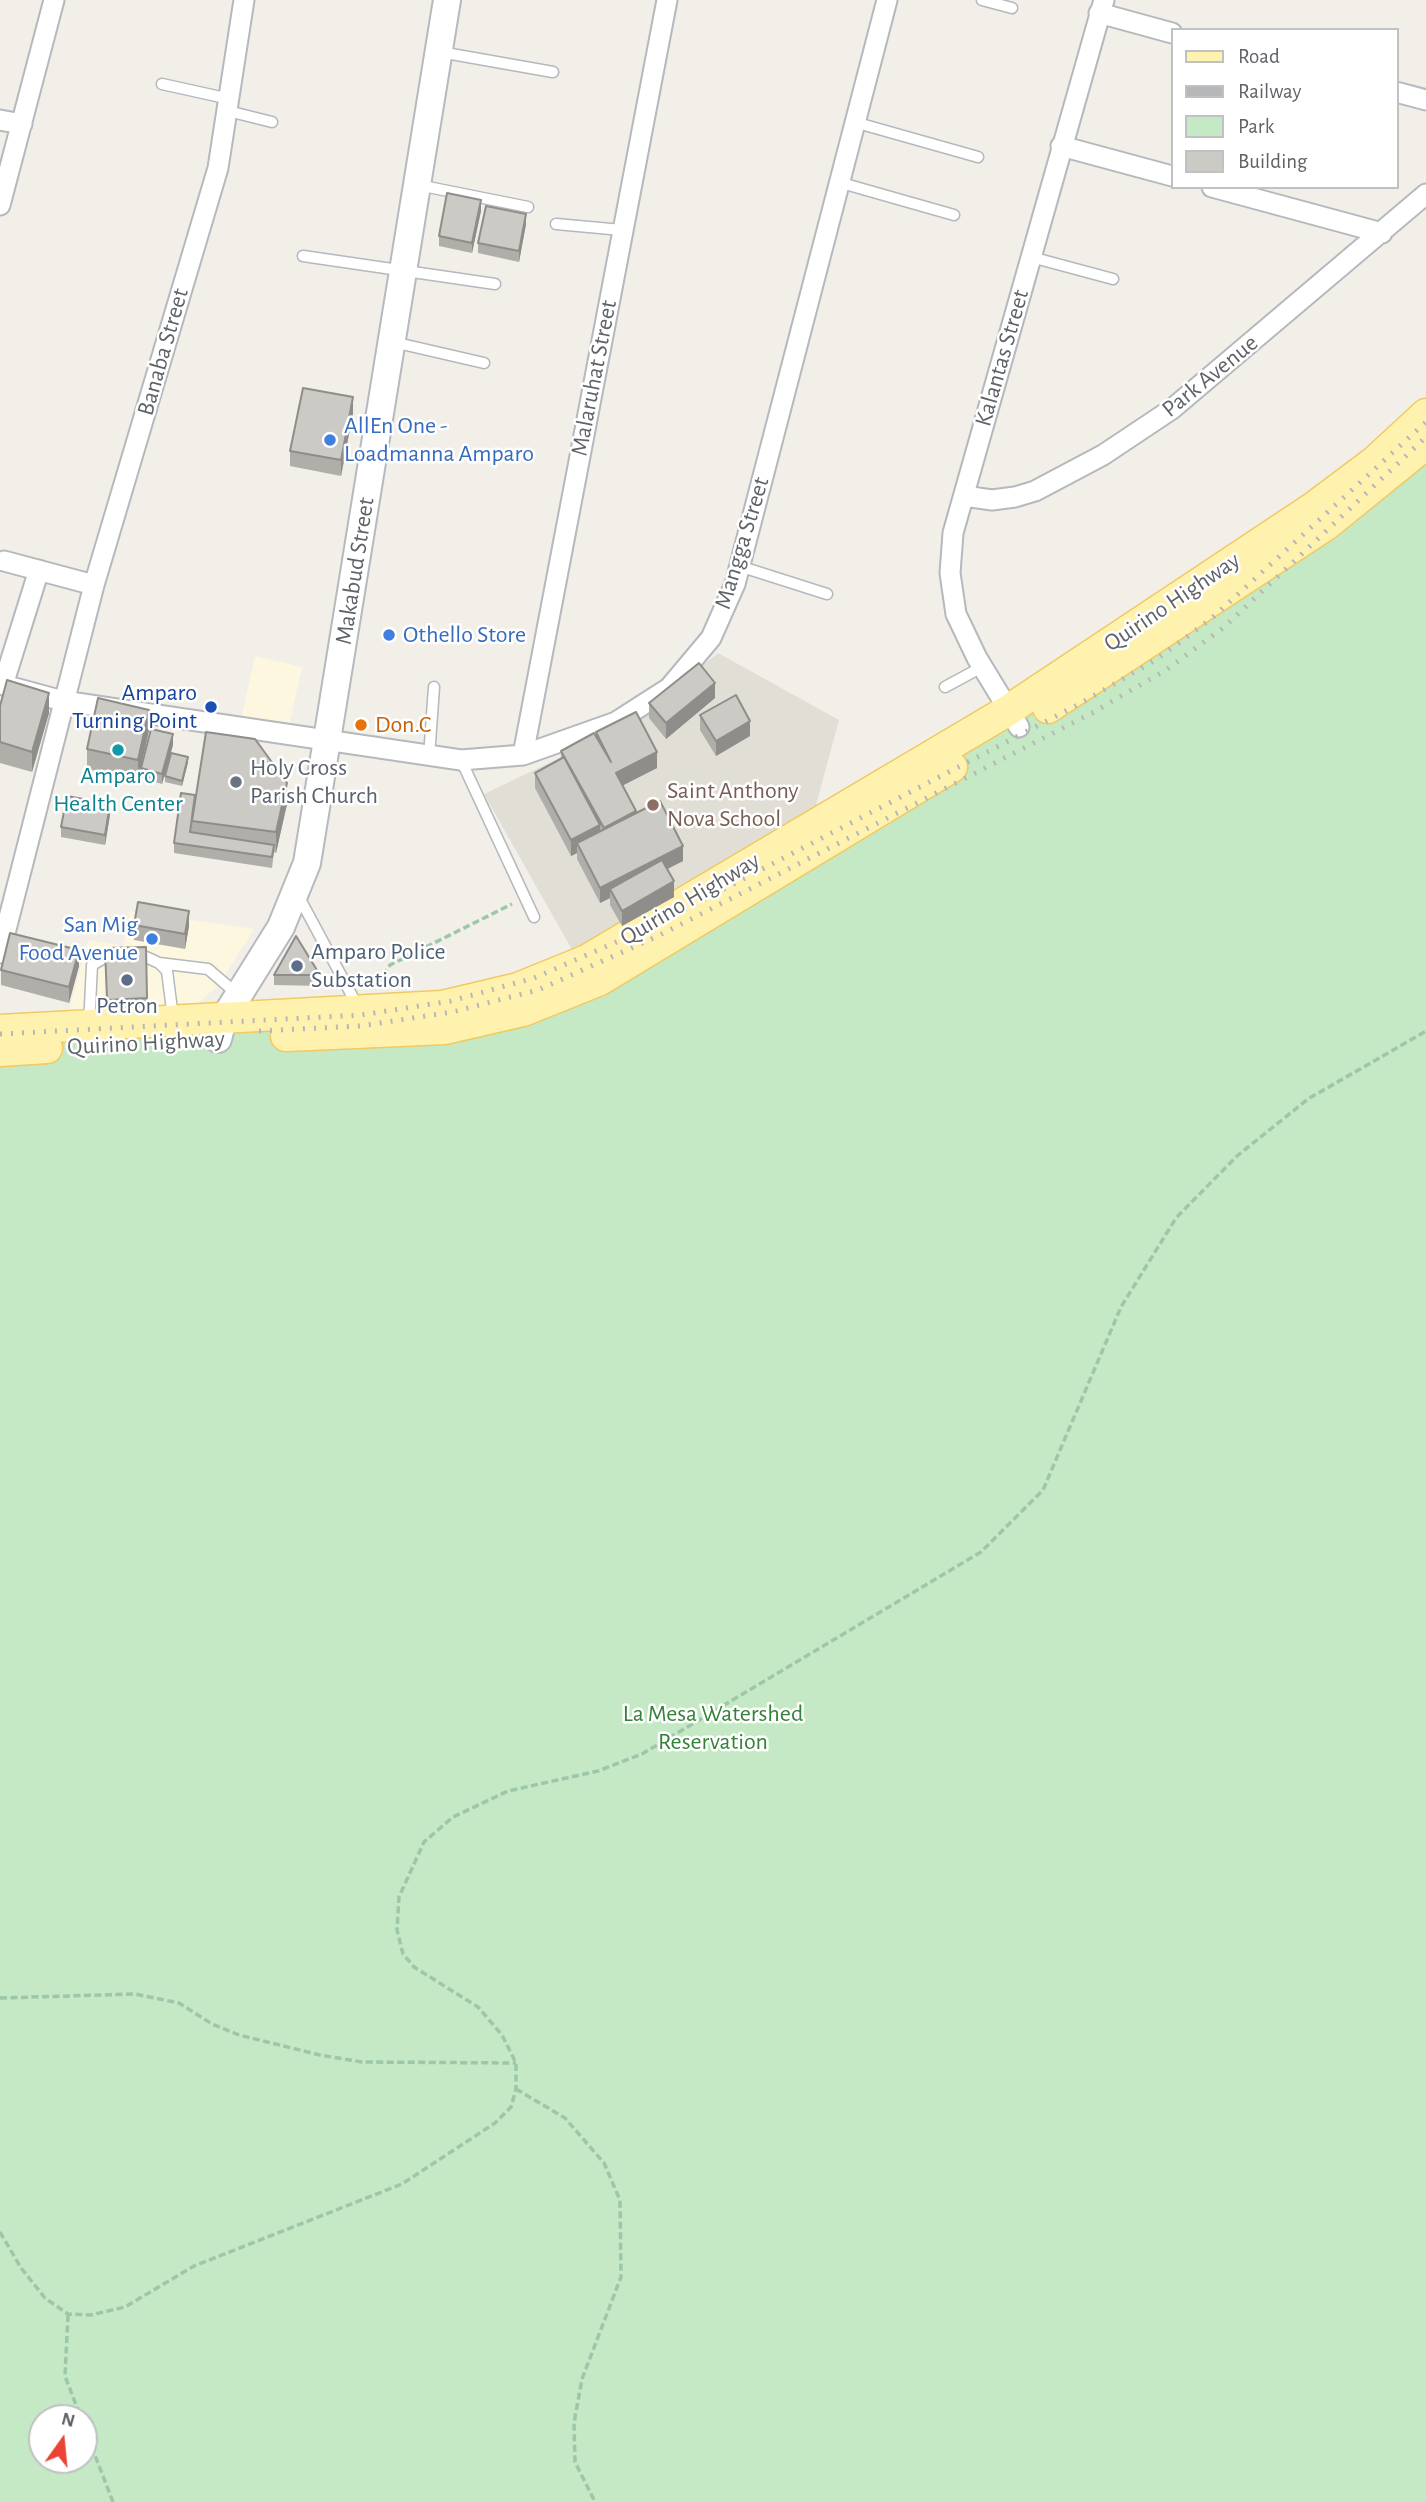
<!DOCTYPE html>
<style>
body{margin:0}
#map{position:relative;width:1426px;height:2502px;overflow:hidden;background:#f1efe8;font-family:"Alegreya Sans",sans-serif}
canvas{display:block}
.legend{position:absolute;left:1171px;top:28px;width:228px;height:161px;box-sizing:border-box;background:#fff;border:2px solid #bfc1c3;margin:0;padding:9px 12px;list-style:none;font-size:21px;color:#5f6368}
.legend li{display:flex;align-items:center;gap:14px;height:35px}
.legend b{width:35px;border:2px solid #bfc1c3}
.north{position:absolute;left:28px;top:2404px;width:70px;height:70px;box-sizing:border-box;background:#fff;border:2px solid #bfc1c3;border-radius:50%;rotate:15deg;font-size:19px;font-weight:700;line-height:28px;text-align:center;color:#5f6368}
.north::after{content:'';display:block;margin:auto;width:24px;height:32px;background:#ea4335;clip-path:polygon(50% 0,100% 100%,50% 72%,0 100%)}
</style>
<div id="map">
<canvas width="1426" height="2502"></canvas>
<ul class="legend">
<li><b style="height:9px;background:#fff2af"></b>Road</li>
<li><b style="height:9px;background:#b6b7b8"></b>Railway</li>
<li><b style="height:19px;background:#c5e8c5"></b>Park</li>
<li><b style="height:19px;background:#cccac5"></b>Building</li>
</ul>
<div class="north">N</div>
</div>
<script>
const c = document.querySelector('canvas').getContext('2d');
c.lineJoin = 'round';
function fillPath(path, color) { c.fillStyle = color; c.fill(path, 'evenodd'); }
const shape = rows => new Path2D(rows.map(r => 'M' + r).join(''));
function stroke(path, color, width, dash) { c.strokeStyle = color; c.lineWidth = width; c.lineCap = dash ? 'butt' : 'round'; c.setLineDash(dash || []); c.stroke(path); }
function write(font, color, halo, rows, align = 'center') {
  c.font = font + ' "Alegreya Sans",sans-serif'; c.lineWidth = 5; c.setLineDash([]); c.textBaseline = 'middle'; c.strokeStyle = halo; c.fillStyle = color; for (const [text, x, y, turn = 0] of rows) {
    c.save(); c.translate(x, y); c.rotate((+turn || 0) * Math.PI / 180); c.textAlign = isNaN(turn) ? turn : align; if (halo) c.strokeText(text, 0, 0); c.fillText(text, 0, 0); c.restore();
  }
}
fillPath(shape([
 [255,656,302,667,288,731,241,720],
 [130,911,254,929,219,985,189,1010,69,1011,88,940,123,946]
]), '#fef7e0');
fillPath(shape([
 [718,653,839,720,813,816,575,955,484,794,631,724]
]), '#e1ded6');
fillPath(shape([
 [1426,429,1426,2502,0,2502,0,1038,534,996],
 [42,2418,84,2418,84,2460,42,2460]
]), '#c5e8c5');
const lane = shape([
 [982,0,1012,8],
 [440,52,553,72],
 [162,84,230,99],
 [228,111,272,122],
 [854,122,978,157],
 [838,182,954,215],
 [418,185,528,207],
 [556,224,622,230],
 [303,256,495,284],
 [1031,257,1113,279],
 [393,342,484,363],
 [739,566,827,594],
 [945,687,982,667],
 [429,757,434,687],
 [461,760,534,917],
 [299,897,358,1007],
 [146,957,159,963,167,971,176,1041],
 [159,963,208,969,236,993],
 [88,1046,92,965,106,957]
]);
const street = shape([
 [1099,13,1172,33],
 [1396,92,1426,100],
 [0,120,22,124],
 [1061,146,1172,176],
 [1212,187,1382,233],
 [0,205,54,0],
 [964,496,992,500,1015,497,1035,491,1103,455,1172,409,1426,194],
 [4,561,94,585],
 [0,684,63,701,461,760,523,755,616,722,669,688,711,638,735,584,887,0],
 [3,685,39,570],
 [1019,727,977,658,956,614,950,573,953,533,1104,0],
 [523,755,667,0],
 [0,953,94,585,218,168,244,0]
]);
const secondary = shape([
 [218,1039,223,1020,281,927,307,863,447,0]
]);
const primary = shape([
 [1048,708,1326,525,1426,444],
 [0,1030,442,1006,518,988,587,960,1007,711,1314,507,1374,462,1426,414],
 [286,1036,445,1029,523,1011,600,980,952,767],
 [0,1051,47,1048]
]);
stroke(lane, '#b5b8bc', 13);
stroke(street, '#b5b8bc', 23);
stroke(secondary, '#b6babf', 30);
stroke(primary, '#f2c960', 33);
stroke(shape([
 [377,984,390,965,512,904],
 [0,1998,135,1994,179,2003,212,2024,239,2035,320,2055,362,2062,516,2063],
 [516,2089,565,2118,604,2163,620,2200,621,2277,582,2379,574,2423,575,2462,595,2502],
 [0,2232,21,2268,45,2298,68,2314,91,2315,125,2307,194,2266,402,2184,495,2123,511,2107,516,2089,516,2063,502,2035,478,2007,414,1967,403,1954,397,1930,399,1897,424,1842,453,1817,508,1791,598,1771,642,1754,981,1552,1043,1490,1121,1307,1176,1218,1237,1156,1308,1099,1426,1031],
 [68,2315,65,2376,81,2418],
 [84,2427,113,2502]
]), '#9cc7a9', 3.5, [7, 3.5]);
stroke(lane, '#fff', 10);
stroke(street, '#fff', 19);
stroke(secondary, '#fff', 26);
stroke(primary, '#fff2af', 30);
stroke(shape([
 [259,1031,360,1026,452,1012,538,990,656,937,1092,713,1166,670,1223,628,1426,437],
 [0,1034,361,1015,451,1001,534,978,653,926,1083,702,1157,659,1212,618,1426,422]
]), '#b6b7b8', 5, [2, 9]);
fillPath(shape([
 [481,211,472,253,439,246,439,236],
 [526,224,519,262,478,253,478,243],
 [353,413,341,476,290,466,290,451],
 [715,698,666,739,649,718,649,703],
 [0,706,49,713,32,772,0,763],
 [700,715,750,736,716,756,700,730],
 [149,730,141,766,173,745,162,784,141,778,141,768,138,781,87,769,87,749],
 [596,732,657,768,622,785,636,813,683,861,667,869,674,897,622,926,610,905,610,898,600,903,577,859,577,853,571,856,535,788,535,773,561,758,561,751,596,736],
 [188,762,182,786,165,782,165,776],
 [195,795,287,804,276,853,274,852,272,868,174,853,174,843],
 [110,815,105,845,61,837,61,827],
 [134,925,189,926,185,949,134,940],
 [146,947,147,1004,107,1005,105,948],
 [79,966,69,1003,1,985,1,970],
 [274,975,320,975,320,986,274,985]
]), '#afaea9');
fillPath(shape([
 [481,200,481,211,472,253,472,243],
 [526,214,526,224,519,262,519,251],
 [353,397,353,413,341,476,341,460],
 [715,683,715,698,666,739,666,723],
 [49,693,49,713,32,772,32,752],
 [149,710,149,730,138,781,138,760],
 [750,721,750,736,716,756,716,741],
 [173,734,173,745,162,784,162,774],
 [657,752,657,768,616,789,616,773],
 [188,757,188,762,182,786,182,781],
 [287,783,287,804,276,853,276,832],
 [110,804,110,815,105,845,105,835],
 [636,811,636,826,604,843,604,828],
 [600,825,600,840,577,843,577,853,571,856,571,840],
 [683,846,683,861,614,896,610,889,610,898,600,903,600,888],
 [674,881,674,897,622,926,622,911],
 [189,911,189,926,185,949,185,934],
 [79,950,79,966,69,1003,69,987]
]), '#8f8d8a');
const building = shape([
 [447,193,481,200,472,243,439,236,447,193],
 [486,206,526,214,519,251,478,243,486,206],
 [303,388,353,397,341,460,290,451,303,388],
 [699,663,715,683,666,723,649,703,699,663],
 [7,680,49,693,32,752,0,742,0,706,7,680],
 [736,695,750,721,716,741,700,715,736,695],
 [98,698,149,710,138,760,87,749,98,698],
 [636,712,657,752,616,773,636,811,604,828,561,751,594,733,611,762,596,732,636,712],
 [151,729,173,734,162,774,141,768,151,729],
 [206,732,255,739,287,783,276,832,192,821,206,732],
 [171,753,188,757,182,781,165,776,171,753],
 [564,757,600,825,571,840,535,773,564,757],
 [181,793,195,795,190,832,274,845,272,857,174,843,181,793],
 [67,796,110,804,105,835,61,827,67,796],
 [660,801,683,846,600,888,577,843,660,801],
 [662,860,674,881,622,911,610,889,662,860],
 [138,902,189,911,185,934,134,925,138,902],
 [10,933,79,950,69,987,1,970,10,933],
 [296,936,320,975,274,975,296,936],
 [146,947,147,998,107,1000,105,948,146,947]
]);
fillPath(building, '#cccac5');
stroke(building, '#8f8d8a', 2);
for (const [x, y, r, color] of [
 [330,440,7,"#3f7fe0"],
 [389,635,7,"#3f7fe0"],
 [211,707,7,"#1a4fb4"],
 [361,725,7,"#e8710a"],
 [118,750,7,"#0f9aa8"],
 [236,782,7,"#6b7280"],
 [653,805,7,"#8d6e63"],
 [152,939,7,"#3f7fe0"],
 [297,966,7,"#5c6f8a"],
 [127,980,7,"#5c6f8a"]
]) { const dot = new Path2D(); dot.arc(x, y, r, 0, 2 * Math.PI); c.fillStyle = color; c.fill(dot); stroke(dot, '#fff', 2.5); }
write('24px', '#5f6368', '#fff', [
 ["Banaba Street",163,352,-74],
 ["Kalantas Street",1002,358,-74],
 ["Park Avenue",1210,376,-39],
 ["Malaruhat Street",594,378,-79],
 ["Mangga Street",742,543,-73],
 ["Makabud Street",355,571,-81],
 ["Quirino Highway",1172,602,-34],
 ["Quirino Highway",690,899,-31],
 ["Quirino Highway",146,1043,-3]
]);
write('24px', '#366cbe', '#fff', [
 ["AllEn One -",344,426],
 ["Loadmanna Amparo",344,454],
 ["Othello Store",403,635],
 ["San Mig",138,925,"right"],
 ["Food Avenue",138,953,"right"]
], 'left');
write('24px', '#164399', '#fff', [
 ["Amparo",197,693],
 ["Turning Point",197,721]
], 'right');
write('24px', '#c56008', '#fff', [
 ["Don.C",375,725]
], 'left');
write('24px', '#5b616d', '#fff', [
 ["Holy Cross",250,768],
 ["Parish Church",250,796]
], 'left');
write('24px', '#0d838f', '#fff', [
 ["Amparo",118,776],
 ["Health Center",118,804]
]);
write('24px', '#785e54', '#fff', [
 ["Saint Anthony",667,791],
 ["Nova School",667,819]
], 'left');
write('24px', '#4e5e75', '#fff', [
 ["Amparo Police",311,952],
 ["Substation",311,980],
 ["Petron",127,1006,"center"]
], 'left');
write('24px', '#348238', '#fff', [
 ["La Mesa Watershed",713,1714],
 ["Reservation",713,1742]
]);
</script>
